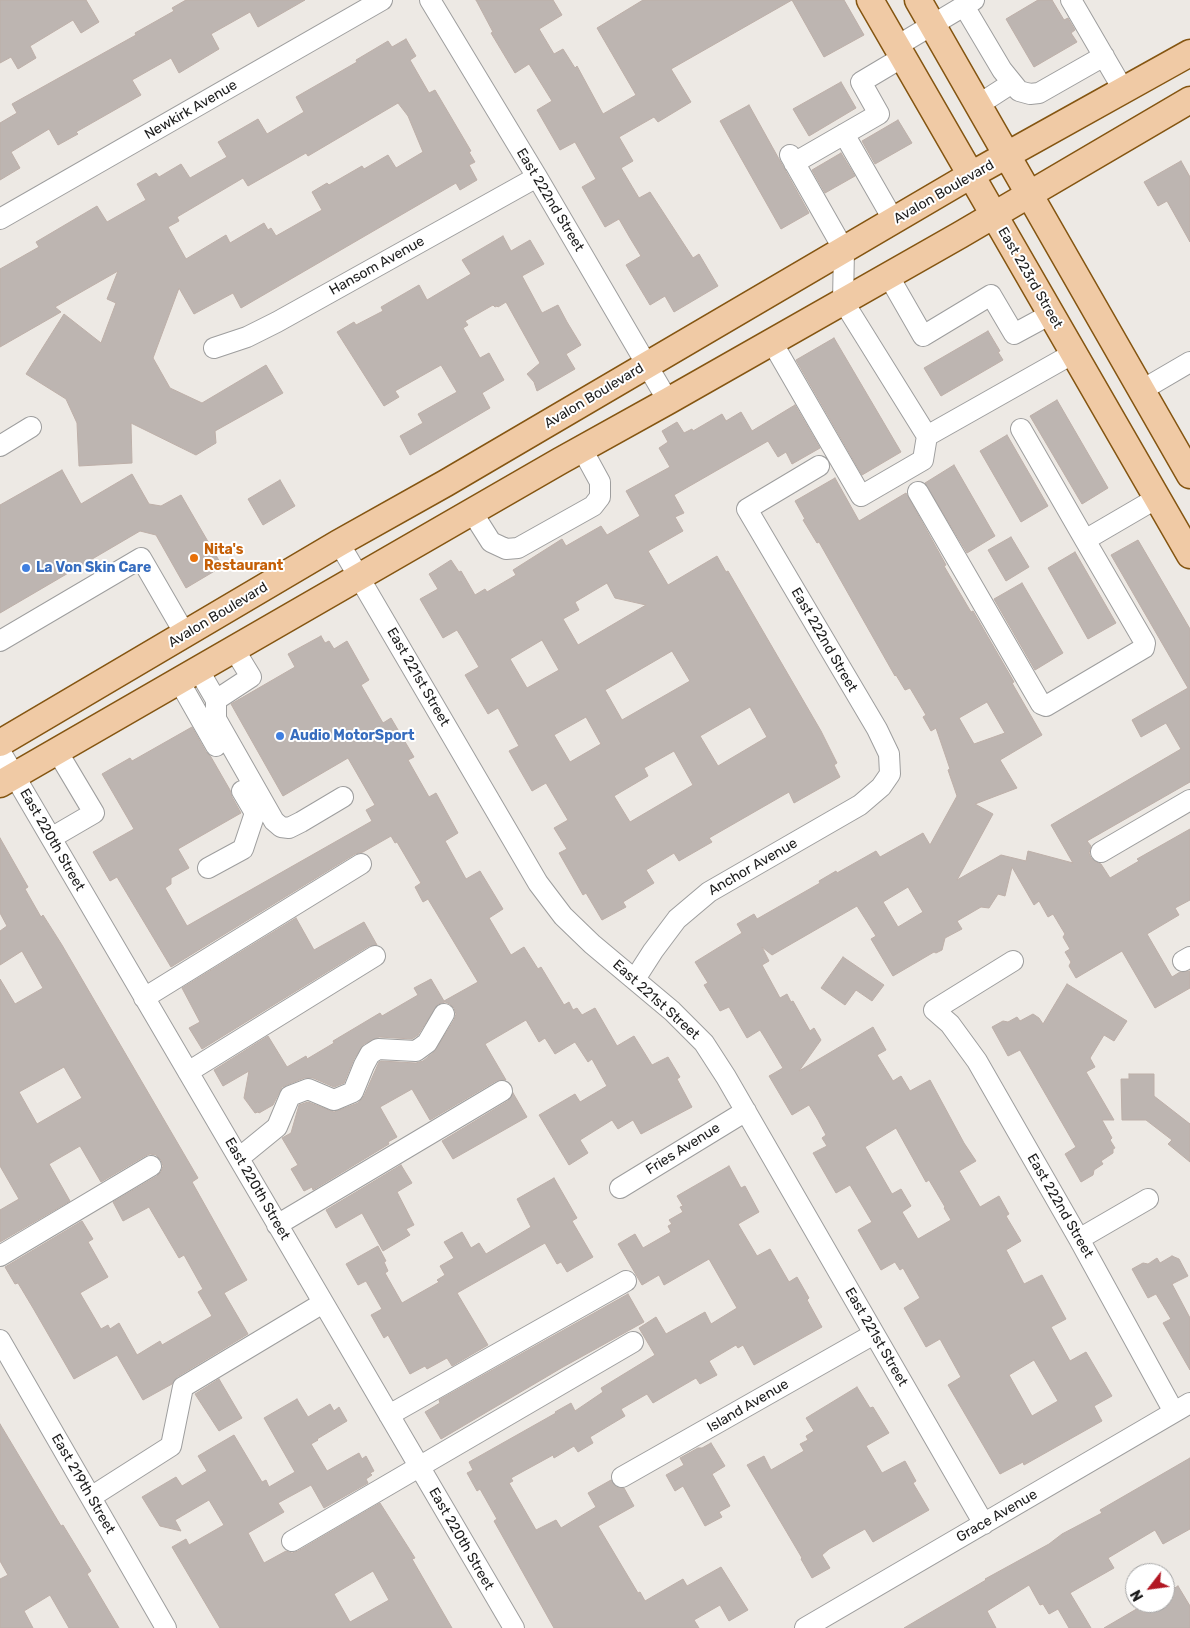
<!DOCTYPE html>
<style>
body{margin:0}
#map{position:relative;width:1190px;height:1628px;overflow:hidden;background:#ede9e4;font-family:Rubik,sans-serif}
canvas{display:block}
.north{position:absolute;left:1125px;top:1563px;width:50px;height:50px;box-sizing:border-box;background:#fff;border:1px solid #a5a5a5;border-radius:50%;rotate:240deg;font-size:14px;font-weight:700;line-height:20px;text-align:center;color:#1d1d1d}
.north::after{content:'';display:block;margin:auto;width:18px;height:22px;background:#b21723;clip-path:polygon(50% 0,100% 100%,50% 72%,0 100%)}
</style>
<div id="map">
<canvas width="1190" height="1628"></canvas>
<div class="north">N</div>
</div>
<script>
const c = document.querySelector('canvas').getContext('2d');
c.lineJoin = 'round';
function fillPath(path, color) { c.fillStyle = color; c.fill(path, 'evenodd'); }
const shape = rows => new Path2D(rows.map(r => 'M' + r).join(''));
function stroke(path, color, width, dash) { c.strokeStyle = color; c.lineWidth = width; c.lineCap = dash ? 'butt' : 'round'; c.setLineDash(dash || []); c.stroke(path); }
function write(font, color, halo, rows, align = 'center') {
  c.font = font + ' Rubik,sans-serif'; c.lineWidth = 4; c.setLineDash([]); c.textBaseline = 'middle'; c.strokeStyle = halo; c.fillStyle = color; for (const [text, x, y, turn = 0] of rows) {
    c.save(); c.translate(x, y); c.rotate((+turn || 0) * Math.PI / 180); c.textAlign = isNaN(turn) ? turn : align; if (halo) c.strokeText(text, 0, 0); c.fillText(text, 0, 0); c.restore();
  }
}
const building = shape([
 [0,0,86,0,99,22,81,33,73,20,30,46,36,58,18,69,11,57,0,63,0,0],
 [186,0,305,0,258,27,250,12,211,34,219,49,179,73,171,58,132,80,141,95,76,132,78,134,58,145,49,129,11,152,20,168,0,180,0,123,17,113,12,104,136,35,135,33,174,11,172,8,186,0],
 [476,0,553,0,562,15,539,29,554,54,563,49,575,68,577,66,603,114,636,95,597,28,643,0,844,0,864,35,824,57,792,0,671,69,691,102,658,122,654,117,619,137,633,161,621,168,639,198,650,192,693,258,699,254,718,286,674,312,665,296,650,305,626,265,641,256,630,238,619,219,605,227,582,187,596,179,575,142,560,150,537,110,552,101,529,64,515,73,491,33,493,32,476,0],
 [1038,0,1052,0,1064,20,1068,18,1075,30,1071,33,1077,42,1034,67,1006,19,1038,0],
 [406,39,416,56,410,60,429,93,435,90,471,151,469,152,475,162,469,165,477,180,460,190,456,183,241,308,233,293,194,314,179,288,153,358,170,388,202,403,266,365,283,393,215,431,216,443,196,455,131,423,132,463,79,466,77,423,66,399,26,374,64,314,101,343,116,303,107,299,118,271,55,307,61,312,0,347,0,269,39,247,36,242,97,206,107,222,146,200,137,184,156,173,159,177,181,164,190,178,227,157,218,142,258,119,267,134,304,112,296,97,357,62,356,60,388,41,392,47,406,39],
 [398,103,408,116,423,152,396,168,388,155,364,169,362,166,329,185,327,183,312,192,322,210,276,236,271,228,268,230,264,223,230,243,226,235,186,259,168,227,179,221,177,217,243,178,248,186,306,153,308,156,398,103],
 [841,82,856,108,809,136,793,109,841,82],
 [749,105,809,213,781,229,720,121,749,105],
 [898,120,912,143,875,164,862,141,898,120],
 [841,153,855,176,825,193,812,170,841,153],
 [1181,161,1190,177,1190,242,1167,201,1158,206,1144,182,1181,161],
 [503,236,511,251,530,240,544,264,522,276,542,313,558,305,567,322,581,345,566,354,575,369,537,391,534,382,527,374,540,363,506,302,498,307,497,306,495,307,493,305,465,321,468,325,463,328,480,358,489,353,504,380,482,393,490,408,410,455,400,436,423,423,418,414,457,392,441,365,395,391,399,397,384,406,337,332,354,322,356,325,383,311,381,307,419,285,427,300,471,274,462,260,503,236],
 [988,331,1000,351,998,352,1003,360,941,396,924,368,988,331],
 [834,338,901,452,862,475,796,360,834,338],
 [1057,400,1108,488,1082,504,1030,416,1057,400],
 [795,405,820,448,792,464,786,452,778,457,768,441,674,495,684,513,675,517,683,531,648,551,668,585,717,556,726,572,728,571,821,731,837,763,834,765,840,777,794,803,789,792,709,838,712,842,679,861,674,853,646,870,654,883,623,902,626,907,602,920,586,893,583,895,559,853,567,849,554,828,568,820,546,783,532,791,509,751,519,746,498,708,488,714,465,675,479,667,462,638,457,630,443,638,420,599,438,589,429,574,451,560,459,572,461,571,475,595,485,589,487,592,516,575,513,570,562,539,566,546,601,526,607,535,640,516,626,491,670,467,659,448,668,442,662,431,677,422,684,433,692,429,693,431,722,414,726,421,741,412,752,431,795,405],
 [607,583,615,598,646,605,578,645,563,619,579,610,575,602,607,583],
 [542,640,559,670,527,688,510,659,542,640],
 [672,651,690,681,622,720,605,690,672,651],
 [750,707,767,737,718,766,700,736,750,707],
 [586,717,601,744,570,762,554,735,586,717],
 [674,751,693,785,630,822,614,796,648,776,644,768,674,751],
 [1007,435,1048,506,1021,522,980,451,1007,435],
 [954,465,995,536,967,553,925,483,954,465],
 [62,470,81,504,132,474,149,504,161,506,181,495,221,564,217,566,218,569,186,588,156,535,140,531,0,613,0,505,62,470],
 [835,478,859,521,906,493,946,565,944,566,971,612,973,611,1014,682,1012,683,1042,735,1000,760,1017,788,975,804,993,814,957,880,1001,855,1026,861,1028,851,1073,863,1051,825,1181,749,1166,723,1141,737,1132,720,1188,688,1111,555,1138,540,1190,629,1190,782,1087,841,1091,846,1089,853,1091,858,1096,862,1101,864,1110,878,1139,861,1137,859,1190,829,1190,900,1175,908,1179,915,1147,934,1172,977,1180,972,1190,971,1190,988,1155,1008,1122,951,1076,978,1069,966,1071,962,1065,952,1070,949,1063,937,1065,934,1053,914,1048,917,1039,901,1034,905,1012,867,1005,896,998,894,989,908,981,907,957,921,962,929,945,938,942,950,936,953,934,952,893,976,871,939,876,936,857,906,772,955,762,947,769,961,762,965,780,998,787,994,791,1002,793,1001,810,1031,814,1028,821,1040,799,1071,873,1027,886,1050,877,1055,893,1081,901,1076,910,1091,930,1080,964,1143,976,1161,959,1171,980,1207,999,1196,1009,1214,1006,1216,1021,1241,1006,1250,1024,1284,1042,1275,1066,1319,1051,1327,1070,1361,1086,1352,1112,1396,1094,1406,1102,1421,1024,1465,1023,1462,1000,1474,948,1385,961,1377,940,1339,926,1347,904,1308,920,1298,903,1268,900,1270,895,1262,881,1270,858,1230,872,1222,850,1185,836,1193,813,1153,827,1146,822,1138,826,1135,818,1120,809,1105,792,1115,769,1076,783,1068,765,1038,760,1030,747,1038,729,1007,720,1011,704,985,708,983,695,962,742,933,737,924,754,914,757,919,820,883,819,881,836,871,837,873,876,851,880,857,923,833,930,845,957,796,948,770,950,769,936,728,931,731,923,717,926,715,910,688,905,690,896,675,895,676,819,542,817,543,803,520,805,519,795,501,835,478],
 [987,702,1005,733,974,744,959,718,987,702],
 [908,887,923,912,898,927,883,902,908,887],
 [896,1128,926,1182,929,1180,945,1207,944,1208,951,1220,918,1239,902,1212,911,1206,901,1189,892,1194,865,1147,896,1128],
 [1034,1360,1058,1401,1032,1416,1009,1375,1034,1360],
 [280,480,295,506,263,525,248,499,280,480],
 [1011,537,1029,567,1006,581,988,550,1011,537],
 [1075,552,1116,623,1088,639,1048,568,1075,552],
 [1022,583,1063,653,1035,670,994,599,1022,583],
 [321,636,325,643,329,641,334,649,347,641,369,680,361,685,383,723,391,718,414,757,408,760,429,797,436,793,458,833,445,841,466,879,480,871,503,909,489,918,511,955,524,947,538,969,541,967,564,1005,569,1002,573,1010,577,1008,582,1015,595,1008,617,1046,634,1036,652,1065,668,1057,680,1077,677,1079,692,1107,641,1134,633,1120,618,1129,612,1120,580,1140,588,1153,569,1165,539,1115,575,1094,580,1102,607,1086,592,1059,588,1062,575,1042,555,1054,545,1038,539,1042,526,1020,485,1044,506,1080,496,1081,430,1120,412,1089,380,1107,397,1137,388,1142,389,1144,313,1190,312,1187,304,1191,291,1169,298,1165,282,1138,291,1133,299,1105,308,1102,334,1112,358,1103,364,1096,379,1062,381,1061,416,1063,423,1061,434,1052,454,1020,456,1014,454,1008,450,1004,445,1002,438,1004,418,1035,412,1039,379,1037,364,1044,354,1059,344,1083,334,1087,313,1078,304,1078,282,1087,273,1105,259,1113,258,1112,255,1113,244,1098,249,1071,223,1086,214,1070,268,1036,287,1067,306,1056,307,1059,334,1043,333,1041,380,1013,382,1016,418,995,414,988,431,979,444,1001,478,982,428,899,423,902,415,887,421,883,397,842,395,843,391,836,363,852,355,854,171,967,117,877,110,881,93,852,134,829,102,774,130,758,132,761,192,727,206,752,211,757,230,790,232,797,241,813,178,849,189,868,171,878,171,884,165,888,187,926,372,821,366,810,375,805,348,758,283,796,231,704,295,667,288,654,321,636],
 [0,838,28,887,25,889,41,917,43,915,62,945,198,1178,192,1182,247,1280,224,1293,248,1334,177,1377,172,1384,143,1400,117,1355,74,1379,33,1308,18,1283,15,1284,5,1267,82,1221,93,1239,88,1242,108,1277,80,1293,101,1329,108,1325,110,1329,119,1323,137,1355,160,1341,162,1345,212,1316,198,1292,203,1289,184,1255,179,1258,149,1207,123,1221,113,1202,157,1176,161,1172,163,1166,161,1160,156,1155,150,1154,145,1156,101,1182,80,1146,49,1164,70,1201,0,1242,0,1210,19,1199,0,1166,0,979,15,1004,43,988,22,951,0,965,0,931,7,926,0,913,0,838],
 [64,1067,82,1098,37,1124,19,1092,64,1067],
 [296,918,314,950,364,922,377,945,369,946,202,1049,189,1028,200,1022,182,988,296,918],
 [843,957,884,985,872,1001,856,990,845,1005,821,988,843,957],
 [1067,984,1127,1021,1114,1041,1104,1035,1090,1058,1095,1067,1086,1072,1114,1120,1102,1120,1112,1138,1110,1140,1115,1148,1113,1149,1113,1153,1101,1161,1103,1164,1094,1170,1093,1175,1081,1182,1065,1154,1076,1147,1020,1050,1008,1056,992,1027,1003,1021,1008,1022,1017,1017,1020,1021,1033,1014,1039,1018,1043,1024,1067,984],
 [1129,1074,1154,1074,1154,1096,1190,1124,1190,1162,1168,1144,1172,1140,1146,1120,1122,1120,1121,1079,1129,1079,1129,1074],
 [513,1093,527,1117,453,1159,442,1141,508,1101,513,1093],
 [401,1165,412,1183,397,1192,413,1223,414,1225,406,1229,410,1235,383,1251,362,1213,336,1228,326,1210,401,1165],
 [729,1166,741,1188,745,1186,759,1212,738,1224,757,1256,770,1249,789,1282,797,1277,809,1298,807,1300,822,1327,754,1365,743,1345,738,1348,736,1345,709,1361,717,1375,700,1384,696,1378,653,1403,647,1394,621,1409,625,1416,590,1437,593,1443,578,1452,574,1446,554,1458,553,1455,511,1478,513,1481,509,1483,536,1530,556,1520,561,1528,596,1507,588,1493,611,1480,616,1487,624,1488,634,1506,598,1526,638,1593,640,1592,645,1601,683,1579,687,1586,721,1567,748,1610,729,1621,720,1605,694,1620,699,1628,554,1628,494,1521,497,1519,480,1489,477,1491,467,1473,473,1470,469,1462,556,1413,555,1412,571,1403,575,1411,603,1392,601,1388,655,1355,639,1328,656,1317,666,1334,705,1312,711,1324,737,1308,709,1259,664,1285,659,1275,642,1285,618,1244,635,1234,643,1248,671,1232,668,1226,672,1224,669,1220,683,1212,680,1207,683,1206,677,1196,729,1166],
 [554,1178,577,1218,572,1221,593,1257,567,1272,561,1262,557,1264,545,1243,457,1293,488,1345,452,1366,447,1358,427,1369,425,1366,410,1374,388,1335,384,1338,371,1315,382,1309,366,1281,358,1285,346,1264,378,1246,386,1261,384,1262,388,1271,385,1273,402,1303,439,1282,437,1280,445,1275,440,1266,454,1258,444,1242,462,1232,471,1248,479,1243,486,1254,531,1227,517,1199,554,1178],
 [1172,1256,1179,1259,1188,1276,1172,1284,1190,1318,1190,1370,1163,1323,1171,1319,1156,1294,1148,1298,1132,1269,1143,1263,1148,1264,1157,1258,1160,1263,1172,1256],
 [628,1294,644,1322,563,1367,441,1439,425,1412,440,1403,439,1400,628,1294],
 [219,1379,242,1418,219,1431,195,1394,219,1379],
 [857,1387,870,1408,873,1407,889,1433,866,1446,882,1473,905,1461,916,1481,913,1483,929,1510,873,1542,865,1529,829,1549,822,1555,830,1568,812,1578,801,1559,802,1558,747,1465,764,1456,771,1470,804,1451,800,1444,808,1440,806,1436,814,1431,806,1418,857,1387],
 [297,1399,308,1417,330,1404,334,1411,339,1407,347,1421,317,1439,318,1440,311,1444,327,1471,359,1453,362,1459,366,1456,374,1471,370,1473,372,1475,366,1479,368,1483,324,1508,311,1485,278,1503,284,1512,248,1533,264,1563,286,1551,292,1553,298,1551,380,1503,415,1558,412,1559,452,1628,220,1628,172,1547,186,1539,189,1545,224,1525,209,1500,175,1520,181,1531,160,1526,142,1497,176,1477,182,1486,207,1471,198,1456,234,1435,262,1482,266,1480,269,1487,295,1472,264,1418,297,1399],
 [373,1571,389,1600,350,1622,334,1594,373,1571],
 [0,1424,61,1526,63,1525,91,1571,87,1574,119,1628,69,1628,50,1595,24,1611,33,1628,0,1628,0,1579,8,1575,0,1561,0,1424],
 [711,1443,725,1466,712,1474,730,1506,719,1512,722,1517,705,1526,683,1486,675,1491,666,1475,684,1465,680,1458,698,1448,702,1448,711,1443],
 [1190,1458,1190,1529,1163,1544,1155,1530,1108,1558,1114,1568,1070,1593,1091,1628,1069,1628,1058,1609,1049,1614,1043,1604,1040,1605,1029,1585,987,1611,996,1628,904,1628,986,1580,985,1579,1049,1544,1062,1534,1102,1513,1100,1510,1190,1458],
 [1178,1586,1190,1606,1190,1628,1104,1628,1140,1607,1144,1613,1159,1603,1165,1603,1165,1594,1178,1586]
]);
fillPath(building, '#bdb5b1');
stroke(building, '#bdafa8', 1);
const minor = shape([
 [430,0,537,177,668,401],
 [1071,0,1124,91],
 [964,6,1002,70,1019,91,1030,94,1039,93,1104,56],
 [897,46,974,0],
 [978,105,1012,83],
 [844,134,894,221],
 [790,155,844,250,843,301,927,436],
 [794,163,879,114,861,82,903,57],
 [0,219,382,0],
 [888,275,923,336,991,295,1014,334,1051,314],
 [772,342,861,496,923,460,927,436,1074,353],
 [214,348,247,337,277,322,537,177],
 [1142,390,1190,362],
 [1021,429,1085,540,1157,498],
 [0,446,31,427],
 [918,492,1041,704,1046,706,1144,648,1145,643,1085,540],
 [472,512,491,542,506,549,518,548,593,506,600,497,600,482,582,449],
 [339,543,538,883,563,916,592,944,672,1011,704,1043,726,1077,984,1524],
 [0,641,141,558,185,634],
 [198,669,216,700,216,719,274,821,281,827,289,828,301,822,343,797],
 [179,681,216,746],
 [216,700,251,677,234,649],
 [0,751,514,1628],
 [51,838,94,813,57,751],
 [1101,852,1190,800],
 [208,868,243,849,255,813,242,791],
 [1013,961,934,1010,950,1024,977,1061,1079,1239,1174,1412],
 [1183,961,1190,957],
 [635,979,653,951,677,919,709,892,860,805,881,787,890,774,889,754,877,729,747,509,819,466],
 [144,998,361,864],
 [188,1072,375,956],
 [239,1158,277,1127,290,1096,308,1089,334,1100,353,1092,364,1065,370,1054,378,1049,416,1051,427,1043,444,1014],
 [620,1188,746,1111],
 [277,1225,502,1091],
 [1079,1239,1148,1199],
 [0,1256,151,1166],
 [0,1340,166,1628],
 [389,1415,626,1281],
 [622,1477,874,1334],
 [91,1497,171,1446,183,1387,323,1303],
 [292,1541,633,1342],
 [805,1628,1190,1403]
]);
const major = shape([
 [870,0,1190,555],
 [918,0,1190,475],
 [0,743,339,543,446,483,971,175,1190,53],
 [0,784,560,461,668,401,960,235,1190,100]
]);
stroke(minor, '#9e9e9e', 22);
stroke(major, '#845511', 29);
stroke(minor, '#fff', 20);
stroke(major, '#f0caa5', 26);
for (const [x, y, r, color] of [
 [194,558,5,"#e8710a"],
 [26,568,5,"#3f7fe0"],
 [280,736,5,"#3f7fe0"]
]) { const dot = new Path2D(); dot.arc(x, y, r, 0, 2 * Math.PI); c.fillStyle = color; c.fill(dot); stroke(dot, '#fff', 2); }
write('14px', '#1d1d1d', '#fff', [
 ["Newkirk Avenue",191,110,-30],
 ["Avalon Boulevard",944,192,-30],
 ["East 222nd Street",550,200,59],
 ["Hansom Avenue",377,266,-29],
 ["East 223rd Street",1030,278,60],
 ["Avalon Boulevard",594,396,-31],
 ["Avalon Boulevard",218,615,-31],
 ["East 222nd Street",824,640,60],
 ["East 221st Street",418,677,60],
 ["East 220th Street",52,840,60],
 ["Anchor Avenue",753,867,-30],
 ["East 221st Street",656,1000,42],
 ["Fries Avenue",683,1149,-32],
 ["East 220th Street",257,1189,60],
 ["East 222nd Street",1060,1206,60],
 ["East 221st Street",876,1337,60],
 ["Island Avenue",748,1406,-30],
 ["East 219th Street",83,1484,60],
 ["Grace Avenue",997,1516,-30],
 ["East 220th Street",461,1539,60]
]);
write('bold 14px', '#c56008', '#fff', [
 ["Nita's",204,550],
 ["Restaurant",204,566]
], 'left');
write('bold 14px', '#366cbe', '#fff', [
 ["La Von Skin Care",36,568],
 ["Audio MotorSport",290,736]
], 'left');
</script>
